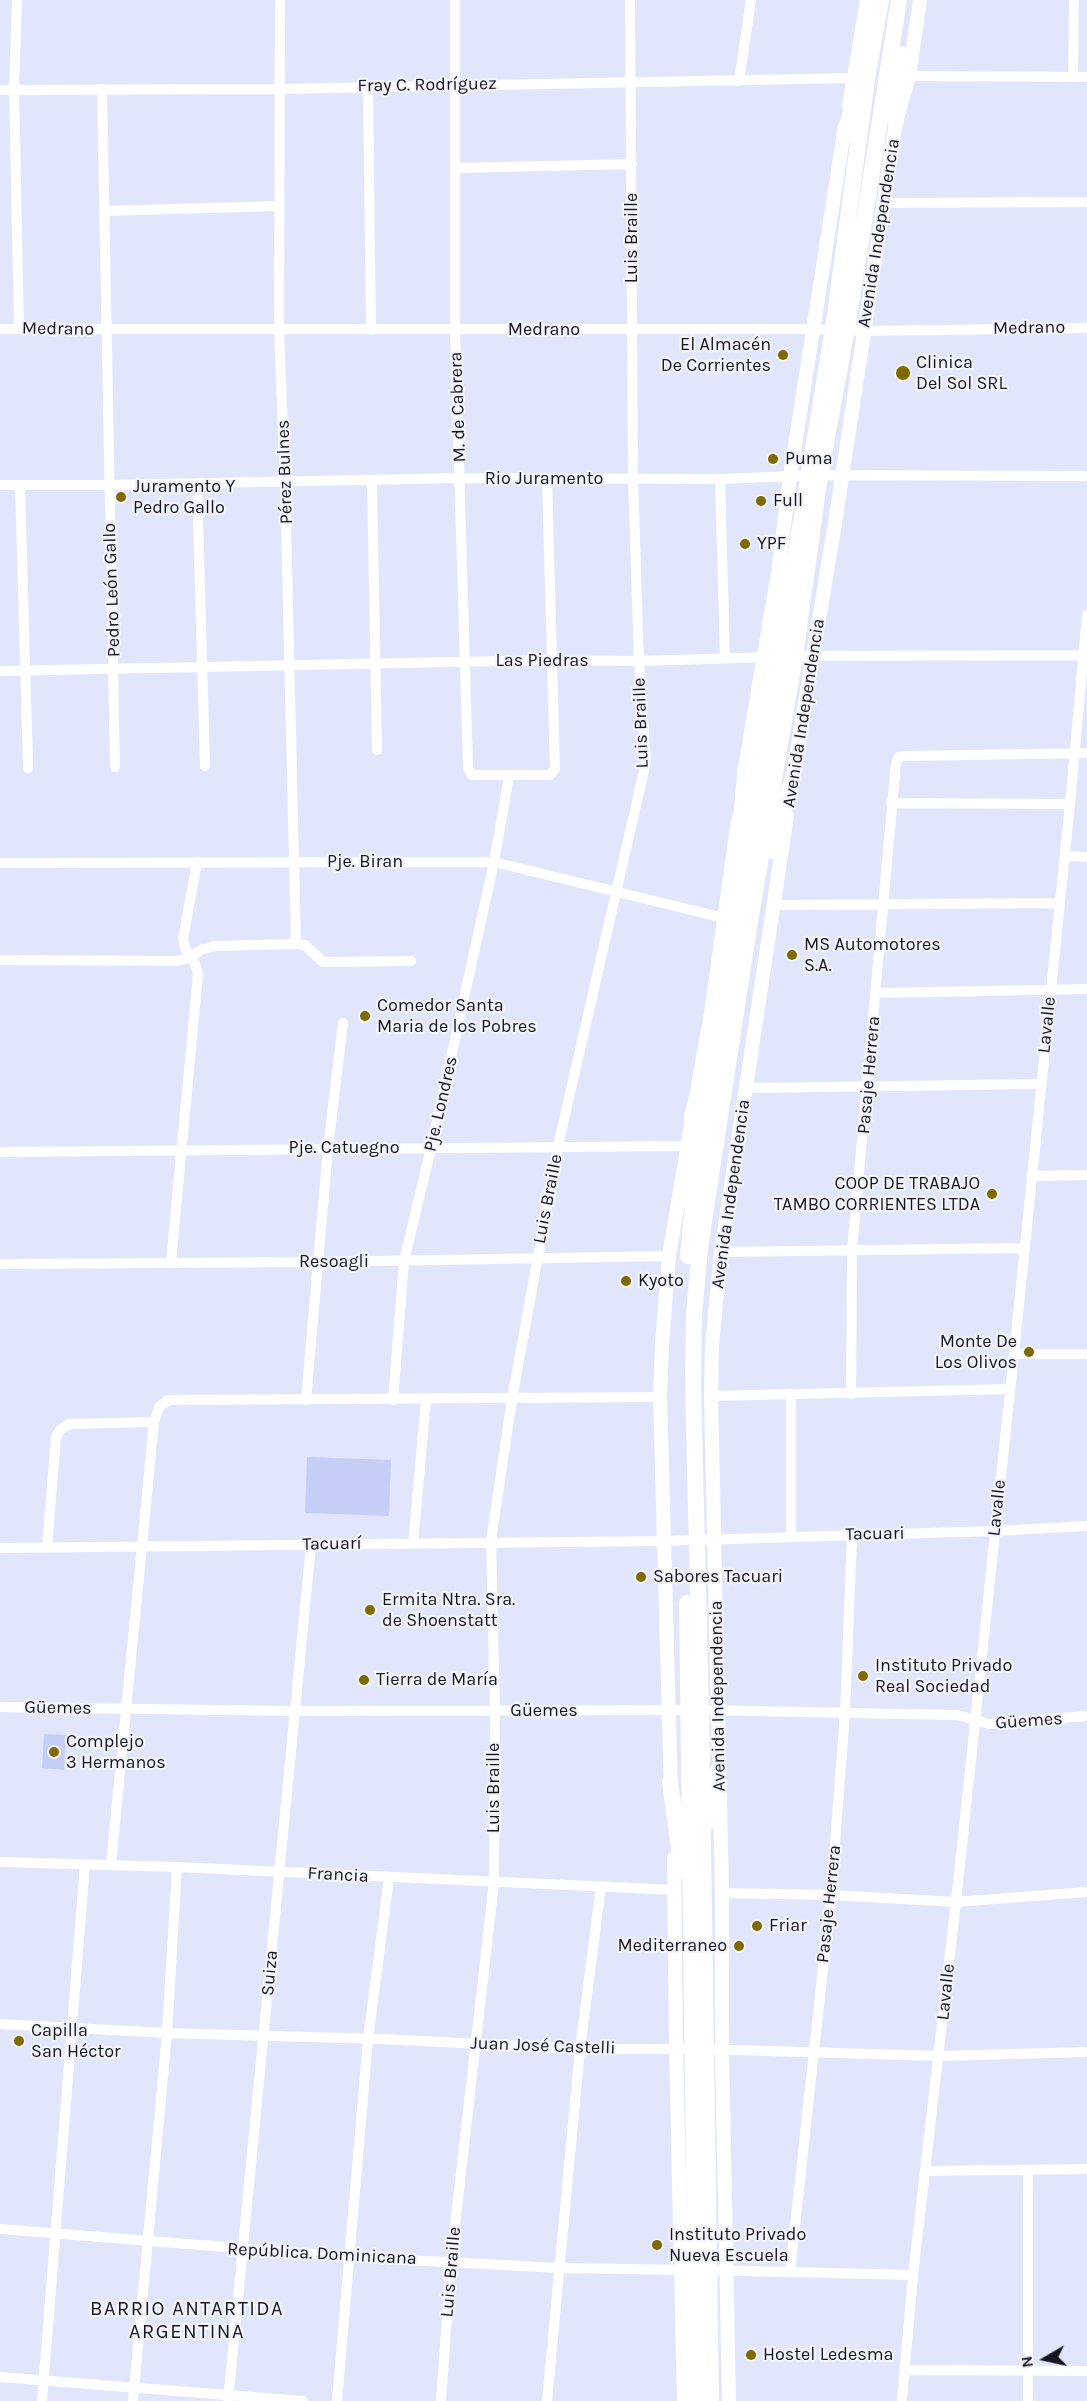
<!DOCTYPE html>
<meta charset="utf-8">
<style>
body{margin:0}
#map{position:relative;width:1087px;height:2401px;overflow:hidden;background:#e1e6fc;font-family:Karla,sans-serif}
canvas{display:block}
.north{position:absolute;left:1015px;top:2329px;width:60px;height:60px;-webkit-text-stroke:4px #f3f4fa;paint-order:stroke;rotate:261deg;font-size:16px;font-weight:700;line-height:24px;text-align:center;color:#14151f}
.north::after{content:'';display:block;margin:auto;width:21px;height:27px;background:#14151f;clip-path:polygon(50% 0,100% 100%,50% 72%,0 100%)}
</style>
<div id="map">
<canvas width="1087" height="2401"></canvas>
<div class="north">N</div>
</div>
<script>
const c = document.querySelector('canvas').getContext('2d');
c.lineJoin = 'round';
function fillPath(path, color) { c.fillStyle = color; c.fill(path, 'evenodd'); }
const shape = rows => new Path2D(rows.map(r => 'M' + r).join(''));
function stroke(path, color, width, dash) { c.strokeStyle = color; c.lineWidth = width; c.lineCap = dash ? 'butt' : 'round'; c.setLineDash(dash || []); c.stroke(path); }
function write(font, color, halo, rows, align = 'center') {
  c.font = font + ' Karla,sans-serif'; c.lineWidth = 4.5; c.setLineDash([]); c.textBaseline = 'middle'; c.strokeStyle = halo; c.fillStyle = color; for (const [text, x, y, turn = 0] of rows) {
    c.save(); c.translate(x, y); c.rotate((+turn || 0) * Math.PI / 180); c.textAlign = isNaN(turn) ? turn : align; if (halo) c.strokeText(text, 0, 0); c.fillText(text, 0, 0); c.restore();
  }
}
fillPath(shape([
 [307,1457,391,1460,389,1516,305,1513],
 [44,1734,66,1735,64,1770,42,1768]
]), '#c5cef7');
stroke(shape([
 [17,0,14,90,19,328],
 [280,0,279,329,285,482,296,944],
 [455,0,455,330,468,768,472,775,550,775,555,769,547,479],
 [909,76,1087,77],
 [1073,77,1074,0],
 [739,81,751,0],
 [368,86,371,330],
 [102,89,115,767],
 [0,90,280,89,854,78],
 [456,168,632,164],
 [885,203,1087,202],
 [104,211,279,206],
 [0,329,814,329,863,331,1087,328],
 [720,479,725,659],
 [372,480,377,750],
 [197,483,205,766],
 [0,485,109,485,460,478,720,479,820,475,1087,476],
 [20,485,28,768],
 [790,656,1083,655],
 [0,671,554,660,639,661,771,657],
 [891,803,1070,804],
 [1065,856,1087,857],
 [0,863,494,862,724,918],
 [775,905,1060,903],
 [0,960,176,961,190,958,201,950,214,946,296,944,305,945,323,962,411,961],
 [876,993,1087,989],
 [746,1088,1041,1084],
 [0,1152,687,1146],
 [1031,1176,1087,1175],
 [721,1252,1024,1248],
 [171,1262,198,974,195,964,186,950,183,939,197,862],
 [0,1264,318,1262,669,1256],
 [1014,1354,1087,1354],
 [851,1394,852,1250,896,763,899,757,906,756,1087,753],
 [711,1396,1010,1389],
 [306,1400,328,1148,343,1023],
 [393,1400,404,1261,431,1148,494,862,509,776],
 [791,1535,791,1394],
 [413,1543,426,1400],
 [47,1547,56,1437,60,1430,69,1424,154,1422],
 [0,1548,664,1541,994,1531,1087,1526],
 [0,1707,295,1711,701,1710,957,1715,989,1724,1087,1716],
 [0,1862,177,1867,676,1890],
 [111,1865,154,1422,159,1407,168,1400,660,1397],
 [722,1893,831,1895,956,1902,1087,1892],
 [0,2024,167,2033,381,2039,580,2049,682,2049],
 [700,2049,939,2056,1087,2052],
 [926,2171,1087,2169],
 [1028,2171,1028,2401],
 [0,2229,351,2257,559,2268,688,2270],
 [704,2270,913,2275],
 [790,2272,831,1895,845,1713,852,1535],
 [905,2370,1087,2371],
 [0,2377,303,2401],
 [42,2401,85,1864],
 [133,2401,167,2033,177,1867],
 [228,2401,311,1545],
 [337,2401,368,2039,389,1878],
 [441,2401,451,2261,494,1882,495,1711,491,1541,512,1399,558,1146,646,762,639,661,633,479,630,0],
 [547,2401,580,2049,601,1886],
 [902,2401,913,2275,956,1902,1014,1354,1070,804,1087,615]
]), '#fff', 10);
stroke(shape([
 [849,107,867,0],
 [744,774,778,573,790,477,845,126],
 [791,788,835,523,896,122,909,76,920,0],
 [698,1086,711,1013,738,820],
 [671,1791,660,1397,662,1344,669,1256,694,1108],
 [674,1858,676,2049,684,2401],
 [729,2401,722,2049,722,1893,711,1396,712,1345,721,1252,787,816]
]), '#fff', 14);
stroke(shape([
 [896,122,901,54],
 [844,136,856,96],
 [740,830,746,765],
 [771,851,793,778],
 [692,1117,702,1077],
 [688,1256,695,1184,723,1013,734,925,833,329,868,72,881,0],
 [687,1603,697,2401],
 [670,1782,682,1871],
 [709,1822,719,1768],
 [711,2401,701,1710,693,1386,694,1315,700,1247,750,921,795,656,820,475,847,329,899,0]
]), '#fff', 16);
for (const [x, y, r, color] of [
 [783,355,6,"#7e6a01"],
 [903,373,8,"#7e6a01"],
 [773,459,6,"#7e6a01"],
 [121,497,6,"#7e6a01"],
 [761,501,6,"#7e6a01"],
 [745,544,6,"#7e6a01"],
 [792,955,6,"#7e6a01"],
 [365,1016,6,"#7e6a01"],
 [992,1194,6,"#7e6a01"],
 [626,1281,6,"#7e6a01"],
 [1029,1352,6,"#7e6a01"],
 [641,1577,6,"#7e6a01"],
 [370,1610,6,"#7e6a01"],
 [863,1676,6,"#7e6a01"],
 [364,1680,6,"#7e6a01"],
 [54,1752,6,"#7e6a01"],
 [757,1926,6,"#7e6a01"],
 [739,1946,6,"#7e6a01"],
 [19,2041,6,"#7e6a01"],
 [657,2245,6,"#7e6a01"],
 [751,2355,6,"#7e6a01"]
]) { const dot = new Path2D(); dot.arc(x, y, r, 0, 2 * Math.PI); c.fillStyle = color; c.fill(dot); stroke(dot, '#f3f4fa', 2); }
write('18px', '#14151f', '#f3f4fa', [
 ["Fray C. Rodríguez",427,85,-1],
 ["Avenida Independencia",879,233,-81],
 ["Luis Braille",632,238,-90],
 ["Medrano",1029,328,-1],
 ["Medrano",58,329,1],
 ["Medrano",544,330],
 ["M. de Cabrera",458,407,-92],
 ["Pérez Bulnes",285,472,-92],
 ["Rio Juramento",544,479],
 ["Pedro León Gallo",112,590,-92],
 ["Las Piedras",542,661],
 ["Avenida Independencia",804,713,-81],
 ["Luis Braille",641,723,-92],
 ["Pje. Biran",365,862],
 ["Lavalle",1047,1025,-84],
 ["Pasaje Herrera",869,1075,-85],
 ["Pje. Londres",441,1104,-77],
 ["Pje. Catuegno",344,1148],
 ["Avenida Independencia",731,1194,-82],
 ["Luis Braille",548,1199,-79],
 ["Resoagli",334,1262],
 ["Lavalle",997,1508,-84],
 ["Tacuari",875,1534,-1],
 ["Tacuarí",332,1544,-1],
 ["Avenida Independencia",718,1696,-91],
 ["Güemes",58,1708,1],
 ["Güemes",544,1711],
 ["Güemes",1029,1721,-4],
 ["Luis Braille",494,1788,-90],
 ["Francia",338,1875,3],
 ["Pasaje Herrera",829,1904,-84],
 ["Suiza",270,1973,-85],
 ["Lavalle",946,1992,-84],
 ["Juan José Castelli",543,2046,2],
 ["República. Dominicana",322,2254,3],
 ["Luis Braille",451,2272,-85]
]);
write('18px', '#14151f', '#f3f4fa', [
 ["El Almacén",771,345,"right"],
 ["De Corrientes",771,366,"right"],
 ["Clinica",916,363],
 ["Del Sol SRL",916,384],
 ["Puma",785,459],
 ["Juramento Y",133,487],
 ["Pedro Gallo",133,508],
 ["Full",773,501],
 ["YPF",757,544],
 ["MS Automotores",804,945],
 ["S.A.",804,966],
 ["Comedor Santa",377,1006],
 ["Maria de los Pobres",377,1027],
 ["COOP DE TRABAJO",980,1184,"right"],
 ["TAMBO CORRIENTES LTDA",980,1205,"right"],
 ["Kyoto",638,1281],
 ["Monte De",1017,1342,"right"],
 ["Los Olivos",1017,1363,"right"],
 ["Sabores Tacuari",653,1577],
 ["Ermita Ntra. Sra.",382,1600],
 ["de Shoenstatt",382,1621],
 ["Instituto Privado",875,1666],
 ["Real Sociedad",875,1687],
 ["Tierra de María",376,1680],
 ["Complejo",66,1742],
 ["3 Hermanos",66,1763],
 ["Friar",769,1926],
 ["Mediterraneo",727,1946,"right"],
 ["Capilla",31,2031],
 ["San Héctor",31,2052],
 ["Instituto Privado",669,2235],
 ["Nueva Escuela",669,2256],
 ["Hostel Ledesma",763,2355]
], 'left');
c.letterSpacing = '1.5px';
write('20px', '#14151f', '#f3f4fa', [
 ["BARRIO ANTARTIDA",187,2309],
 ["ARGENTINA",187,2332]
]);
c.letterSpacing = '0px';
</script>
